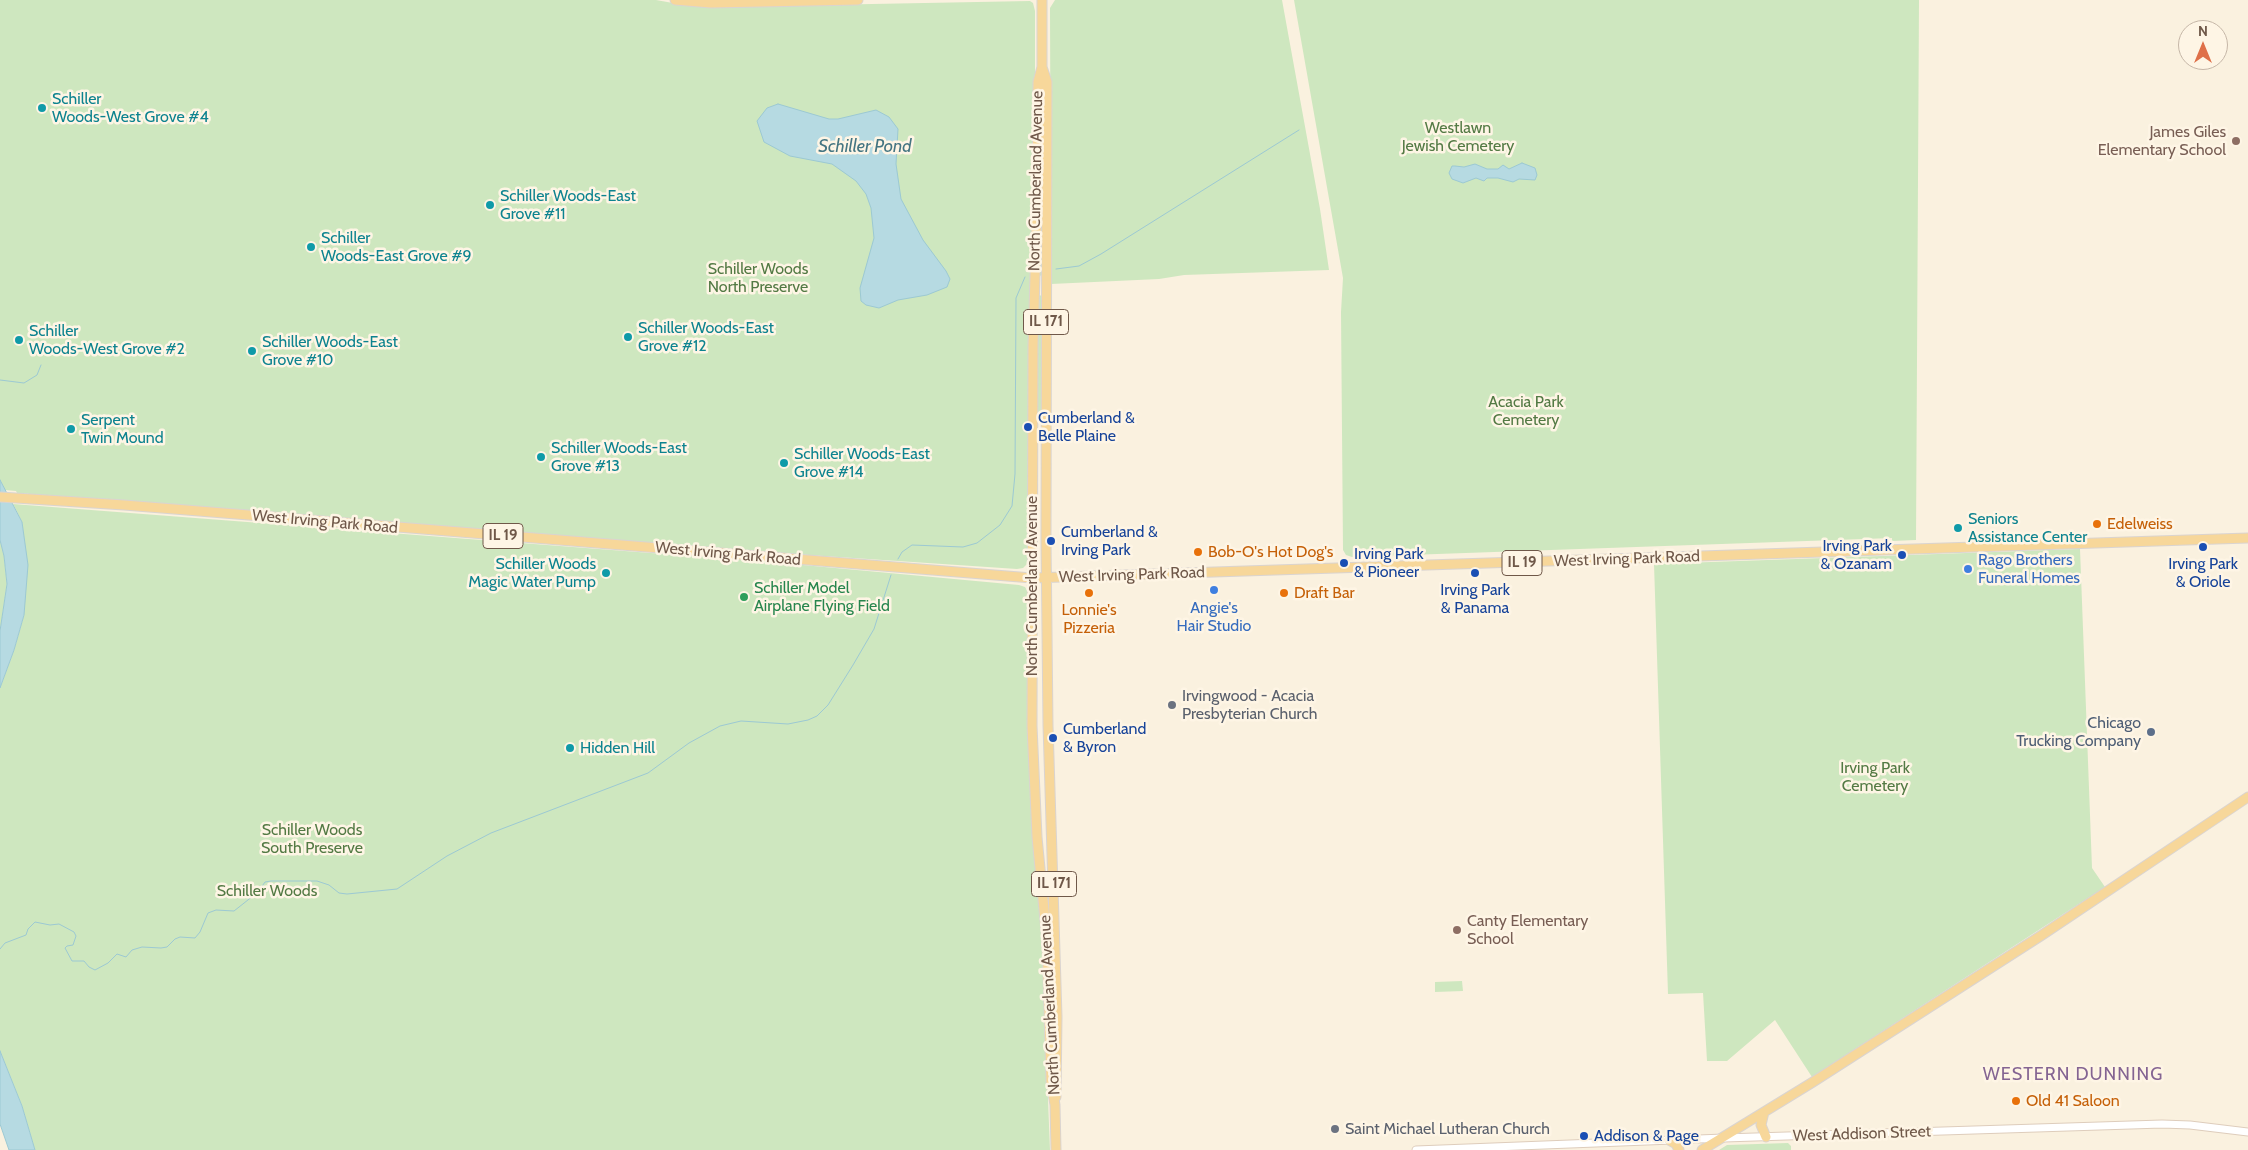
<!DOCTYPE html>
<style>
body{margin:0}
#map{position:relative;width:2248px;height:1150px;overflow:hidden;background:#faf1df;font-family:Cabin,sans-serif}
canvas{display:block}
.north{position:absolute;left:2178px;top:20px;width:50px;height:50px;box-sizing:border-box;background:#fef5e5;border:1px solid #c5b6a7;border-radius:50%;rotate:0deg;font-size:14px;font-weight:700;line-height:20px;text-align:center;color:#6f5849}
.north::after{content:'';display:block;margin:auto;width:18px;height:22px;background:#df7049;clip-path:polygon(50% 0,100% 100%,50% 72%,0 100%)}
</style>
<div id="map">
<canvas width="2248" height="1150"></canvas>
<div class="north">N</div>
</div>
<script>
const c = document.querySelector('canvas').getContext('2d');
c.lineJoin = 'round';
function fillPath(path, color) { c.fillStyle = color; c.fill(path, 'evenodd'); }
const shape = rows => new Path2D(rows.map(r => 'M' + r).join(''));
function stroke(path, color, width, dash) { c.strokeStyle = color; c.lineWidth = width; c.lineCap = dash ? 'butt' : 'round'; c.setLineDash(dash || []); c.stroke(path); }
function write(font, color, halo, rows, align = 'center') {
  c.font = font + ' Cabin,sans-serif'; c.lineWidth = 5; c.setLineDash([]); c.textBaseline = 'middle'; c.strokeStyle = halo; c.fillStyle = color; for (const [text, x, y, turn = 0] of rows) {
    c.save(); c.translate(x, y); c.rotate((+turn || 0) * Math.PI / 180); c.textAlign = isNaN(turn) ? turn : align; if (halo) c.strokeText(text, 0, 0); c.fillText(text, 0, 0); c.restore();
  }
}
fillPath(shape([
 [0,0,656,0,684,5,714,7,1030,1,1033,3,1035,11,1035,189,1029,310,1028,563,1023,568,1017,569,749,551,17,493,16,491,5,490,0,480],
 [1055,0,1282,0,1320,209,1329,270,1184,275,1159,279,1051,284,1050,8],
 [1294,0,1919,0,1916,540,1892,541,1892,538,1352,557,1346,555,1343,550,1341,312,1343,278],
 [1042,86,1043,275,1039,276,1038,268],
 [1039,295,1042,296,1042,418,1039,420,1036,409,1037,299],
 [13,504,781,563,1019,585,1025,587,1028,592,1050,1150,35,1150,22,1106,0,1051,0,688,14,650,24,615,22,522],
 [0,540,4,556,7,584,0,631],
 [2080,549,2092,868,2105,887,1812,1077,1775,1020,1727,1061,1707,1061,1703,993,1668,994,1654,564],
 [1462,981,1463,991,1435,992,1435,982],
 [1788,1143,1791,1146,1791,1150,1719,1150,1727,1145]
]), '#cee7bf');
const water = shape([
 [778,104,829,119,838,119,876,110,889,117,898,129,896,164,901,199,923,240,946,271,950,279,947,287,927,295,898,300,879,308,866,305,861,301,860,288,874,238,871,208,866,194,856,181,832,164,790,156,764,142,757,121,767,108,778,104],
 [1522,163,1535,168,1537,175,1535,180,1519,179,1513,182,1498,178,1487,178,1484,181,1476,178,1463,183,1452,179,1449,173,1452,166,1455,166,1464,167,1475,164,1487,169,1498,169,1503,165,1509,169,1522,163],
 [0,480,22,522,28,565,24,615,14,650,0,688,0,631,7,584,4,556,0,540,0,480],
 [0,1051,22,1106,35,1150,9,1150,0,1124,0,1051]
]);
fillPath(water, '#b6dae2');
stroke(water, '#9cc9d3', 1);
stroke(shape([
 [1056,269,1079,266,1101,254,1299,130],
 [0,380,24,383,37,375,41,365],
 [898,559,902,552,912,545,963,547,977,543,1000,525,1012,506,1015,474,1016,298,1025,277],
 [0,949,5,943,26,935,28,929,35,922,50,925,59,924,74,932,76,936,73,945,67,946,65,948,72,961,84,961,89,967,95,970,108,963,117,954,126,957,132,950,142,947,161,948,167,947,175,939,180,937,195,938,200,932,208,913,216,910,234,911,258,892,265,882,271,881,317,881,329,885,339,893,347,894,397,889,447,856,491,833,648,773,689,743,720,726,741,721,788,724,808,720,817,716,828,705,853,665,874,629,891,575]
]), '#9cc9d3', 1);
const minor = shape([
 [1416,1150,1724,1138,2162,1124,2190,1125,2248,1132]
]);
const major = shape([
 [675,0,711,3,858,0],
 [1042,0,1042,67,1038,82,1037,204,1033,346,1032,726,1037,837,1047,941,1051,1081,1055,1105,1056,1150],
 [1042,67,1047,82,1046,538,1048,725,1057,1017,1056,1097],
 [0,497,124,505,1032,578,2248,538],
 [1764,1112,1761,1125,1766,1137],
 [1669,1140,1676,1144,1679,1150],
 [1702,1150,1813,1082,2042,935,2248,797]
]);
stroke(minor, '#decdbc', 9);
stroke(major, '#dad4d0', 11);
stroke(minor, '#fff', 7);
stroke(major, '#f7d79a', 9);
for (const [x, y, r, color] of [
 [42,108,5,"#0f9aa8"],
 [2236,141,5,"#8d6e63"],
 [490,205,5,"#0f9aa8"],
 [311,247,5,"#0f9aa8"],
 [628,337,5,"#0f9aa8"],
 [19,340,5,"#0f9aa8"],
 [252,351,5,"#0f9aa8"],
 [1028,427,5,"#1a4fb4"],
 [71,429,5,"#0f9aa8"],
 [541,457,5,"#0f9aa8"],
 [784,463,5,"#0f9aa8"],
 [2097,524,5,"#e8710a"],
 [1958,528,5,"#0f9aa8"],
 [1051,541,5,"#1a4fb4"],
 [2203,547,5,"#1a4fb4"],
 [1198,552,5,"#e8710a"],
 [1902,555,5,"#1a4fb4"],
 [1344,563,5,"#1a4fb4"],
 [1968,569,5,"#3f7fe0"],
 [606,573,5,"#0f9aa8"],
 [1475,573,5,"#1a4fb4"],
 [1214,590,5,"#3f7fe0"],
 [1089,593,5,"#e8710a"],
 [1284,593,5,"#e8710a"],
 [744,597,5,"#2e9e5b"],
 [1172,705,5,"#6b7280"],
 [2151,732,5,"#5c6f8a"],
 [1053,738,5,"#1a4fb4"],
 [570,748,5,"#0f9aa8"],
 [1457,930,5,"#8d6e63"],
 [2016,1101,5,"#e8710a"],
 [1335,1129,5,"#6b7280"],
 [1584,1136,5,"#1a4fb4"]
]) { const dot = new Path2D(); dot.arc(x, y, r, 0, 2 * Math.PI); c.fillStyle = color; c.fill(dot); stroke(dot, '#fef5e5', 2); }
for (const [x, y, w] of [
 [1046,322,45],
 [503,536,40],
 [1522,563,40],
 [1054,884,45]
]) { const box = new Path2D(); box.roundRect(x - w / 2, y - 12.5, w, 25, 4); c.fillStyle = '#fef5e5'; c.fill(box); stroke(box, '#6f5849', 1); }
write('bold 15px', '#6f5849', null, [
 ["IL 171",1046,322],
 ["IL 19",503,536],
 ["IL 19",1522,563],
 ["IL 171",1054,884]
]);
write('16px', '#0d838f', '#fef5e5', [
 ["Schiller",52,99],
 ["Woods-West Grove #4",52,117],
 ["Schiller Woods-East",500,196],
 ["Grove #11",500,214],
 ["Schiller",321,238],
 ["Woods-East Grove #9",321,256],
 ["Schiller Woods-East",638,328],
 ["Grove #12",638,346],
 ["Schiller",29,331],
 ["Woods-West Grove #2",29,349],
 ["Schiller Woods-East",262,342],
 ["Grove #10",262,360],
 ["Serpent",81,420],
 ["Twin Mound",81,438],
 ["Schiller Woods-East",551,448],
 ["Grove #13",551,466],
 ["Schiller Woods-East",794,454],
 ["Grove #14",794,472],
 ["Seniors",1968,519],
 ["Assistance Center",1968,537],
 ["Schiller Woods",596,564,"right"],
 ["Magic Water Pump",596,582,"right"],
 ["Hidden Hill",580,748]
], 'left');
write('16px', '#537a44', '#fef5e5', [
 ["Westlawn",1458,128],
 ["Jewish Cemetery",1458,146],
 ["Schiller Woods",758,269],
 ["North Preserve",758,287],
 ["Acacia Park",1526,402],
 ["Cemetery",1526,420],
 ["Irving Park",1875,768],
 ["Cemetery",1875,786],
 ["Schiller Woods",312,830],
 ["South Preserve",312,848],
 ["Schiller Woods",267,891]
]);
write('16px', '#785e54', '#fef5e5', [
 ["James Giles",2226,132],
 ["Elementary School",2226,150],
 ["Canty Elementary",1467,921,"left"],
 ["School",1467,939,"left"]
], 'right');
write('16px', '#6f5849', '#fef5e5', [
 ["North Cumberland Avenue",1036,181,-89],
 ["West Irving Park Road",325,522,5],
 ["West Irving Park Road",728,554,5],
 ["West Irving Park Road",1627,559,-2],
 ["West Irving Park Road",1132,575,-2],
 ["North Cumberland Avenue",1032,586,-90],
 ["North Cumberland Avenue",1050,1005,-93],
 ["West Addison Street",1862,1134,-2]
]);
write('16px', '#164399', '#fef5e5', [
 ["Cumberland &",1038,418],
 ["Belle Plaine",1038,436],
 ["Cumberland &",1061,532],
 ["Irving Park",1061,550],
 ["Irving Park",1892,546,"right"],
 ["& Ozanam",1892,564,"right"],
 ["Irving Park",1354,554],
 ["& Pioneer",1354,572],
 ["Irving Park",2203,564,"center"],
 ["& Oriole",2203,582,"center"],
 ["Irving Park",1475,590,"center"],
 ["& Panama",1475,608,"center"],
 ["Cumberland",1063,729],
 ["& Byron",1063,747],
 ["Addison & Page",1594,1136]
], 'left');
write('16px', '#c56008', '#fef5e5', [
 ["Edelweiss",2107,524],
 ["Bob-O's Hot Dog's",1208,552],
 ["Draft Bar",1294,593],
 ["Lonnie's",1089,610,"center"],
 ["Pizzeria",1089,628,"center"],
 ["Old 41 Saloon",2026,1101]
], 'left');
write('16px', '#366cbe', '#fef5e5', [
 ["Rago Brothers",1978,560],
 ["Funeral Homes",1978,578],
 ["Angie's",1214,608,"center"],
 ["Hair Studio",1214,626,"center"]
], 'left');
write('16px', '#27864d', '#fef5e5', [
 ["Schiller Model",754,588],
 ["Airplane Flying Field",754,606]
], 'left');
write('16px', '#5b616d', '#fef5e5', [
 ["Irvingwood - Acacia",1182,696],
 ["Presbyterian Church",1182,714],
 ["Saint Michael Lutheran Church",1345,1129]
], 'left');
write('16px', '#4e5e75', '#fef5e5', [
 ["Chicago",2141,723],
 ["Trucking Company",2141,741]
], 'right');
write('italic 18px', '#447582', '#fef5e5', [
 ["Schiller Pond",865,147]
]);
c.letterSpacing = '1px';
write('18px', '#846492', '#fef5e5', [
 ["WESTERN DUNNING",2073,1075]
]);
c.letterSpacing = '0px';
</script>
